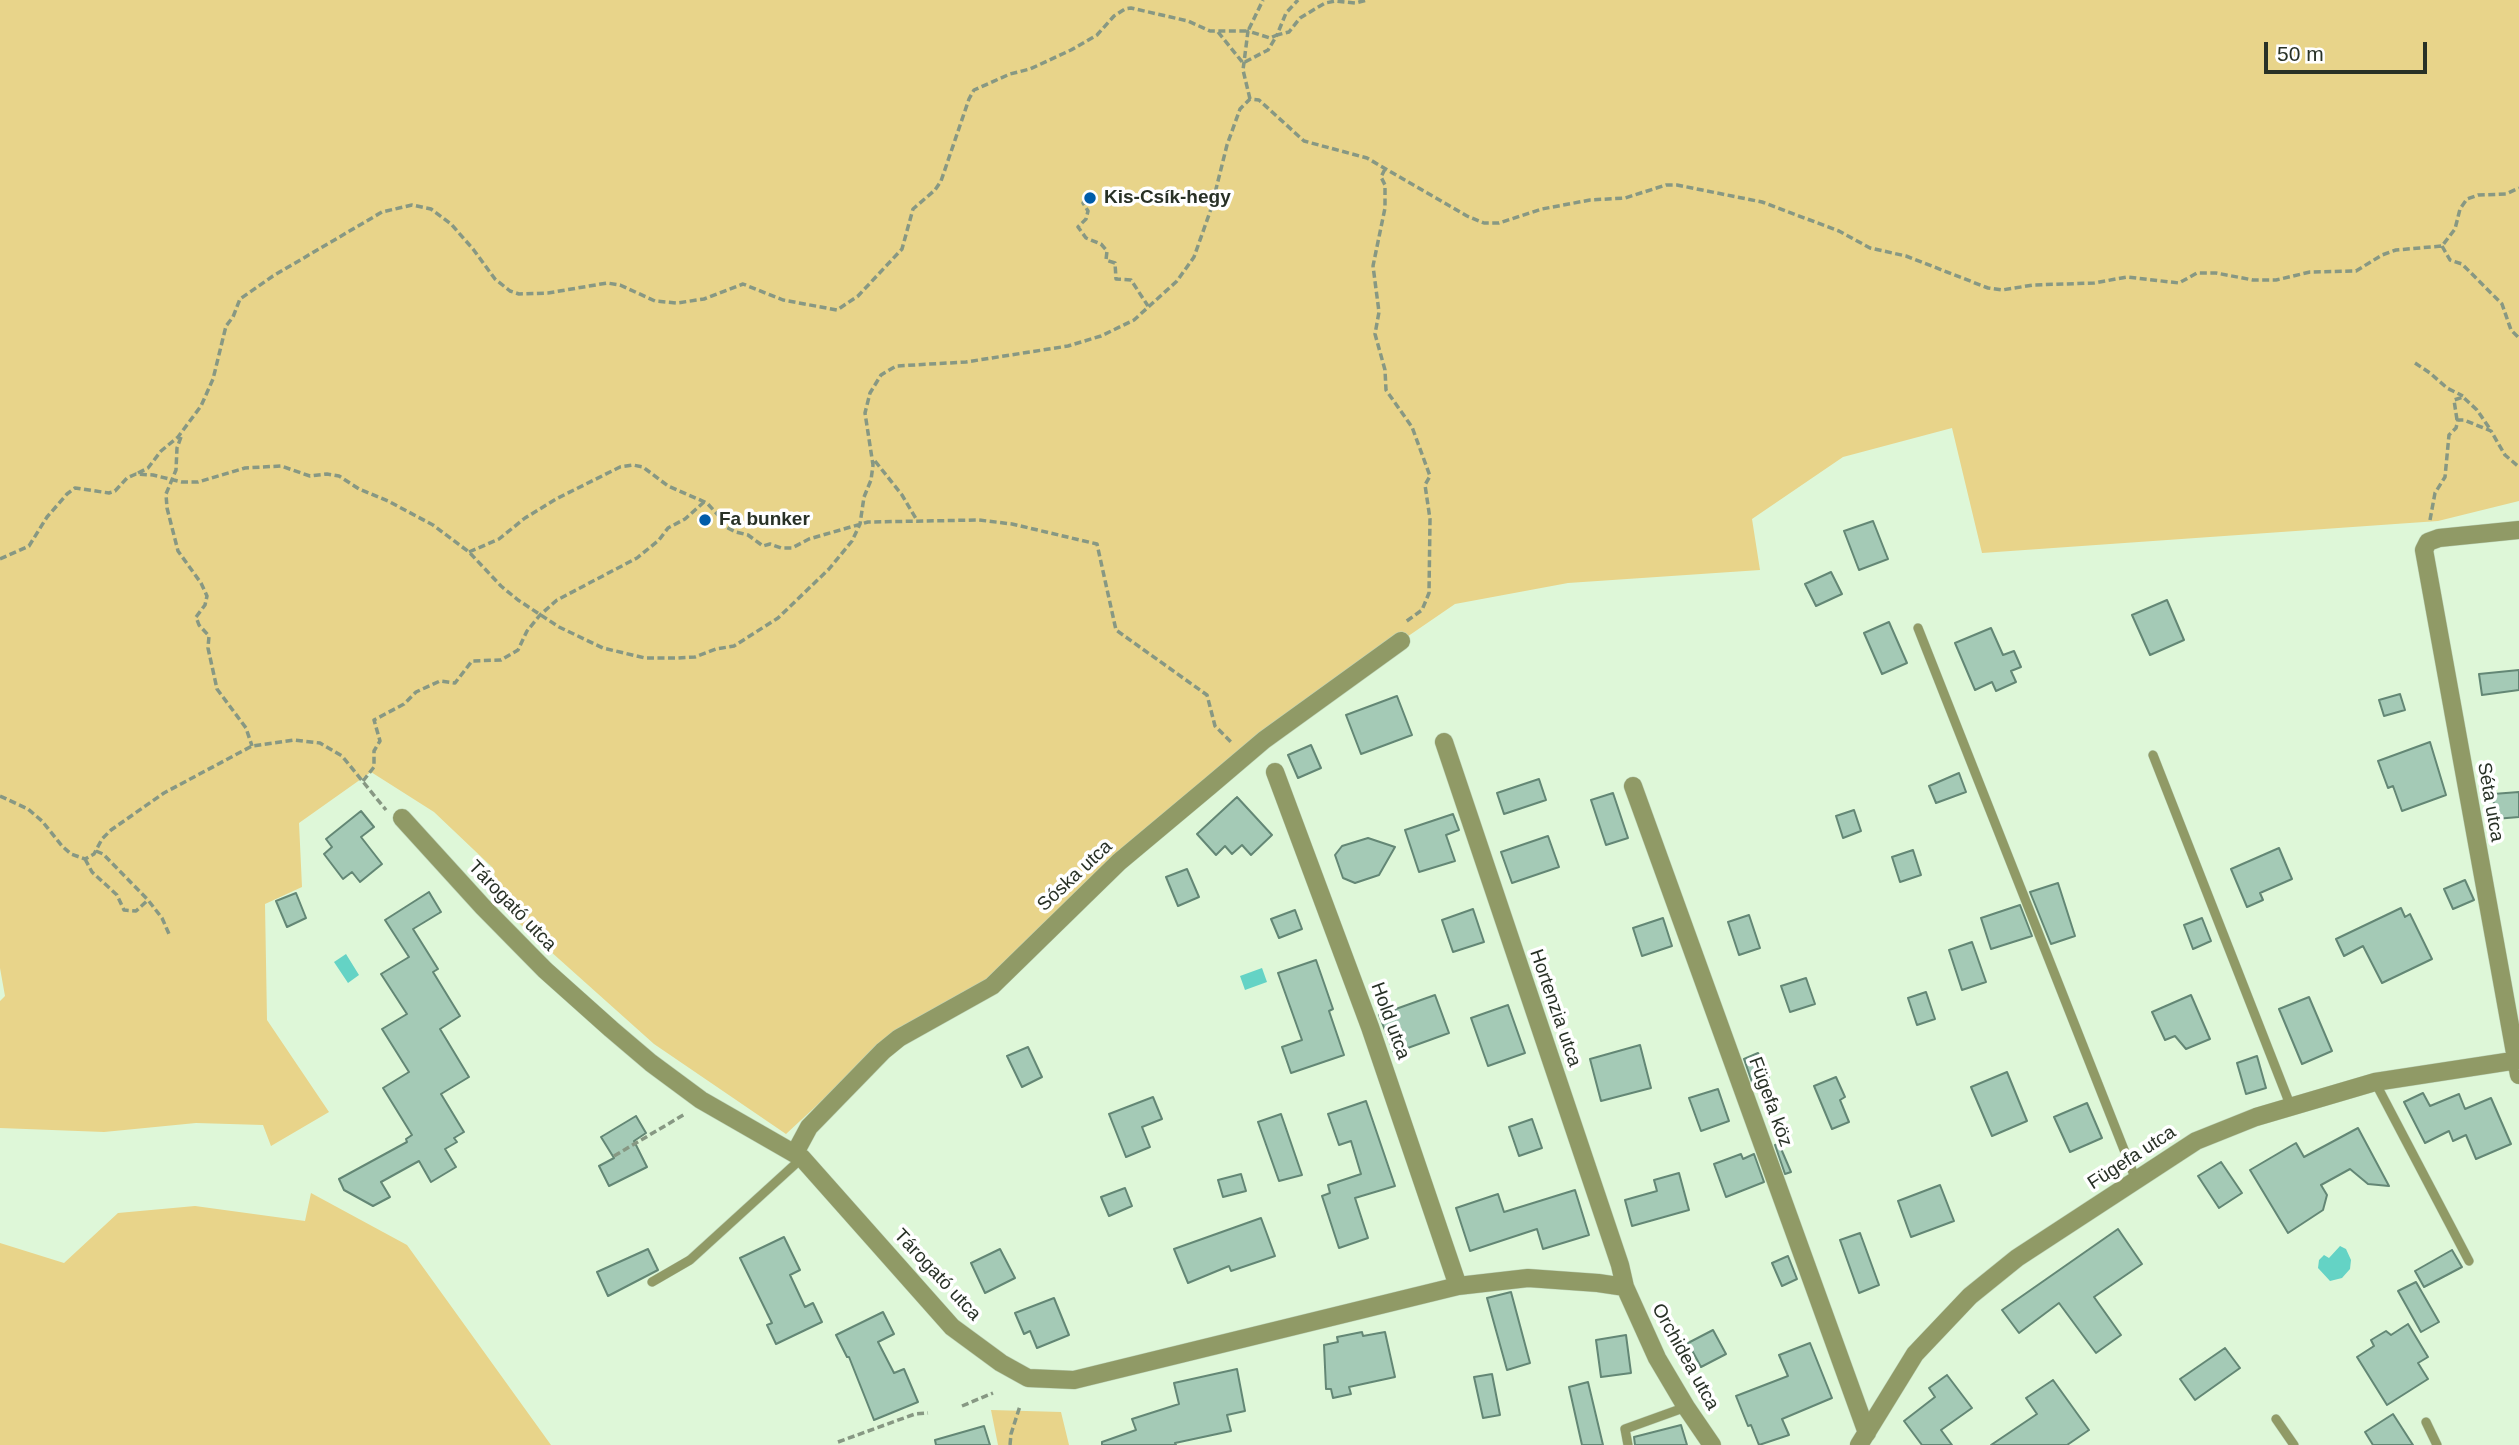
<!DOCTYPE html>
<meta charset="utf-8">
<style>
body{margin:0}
#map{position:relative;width:2519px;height:1445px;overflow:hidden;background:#def7d8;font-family:Helvetica,sans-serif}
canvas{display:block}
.scale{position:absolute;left:2264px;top:42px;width:163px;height:32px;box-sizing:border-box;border:4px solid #283126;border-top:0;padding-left:9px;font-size:21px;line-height:24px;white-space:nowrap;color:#283126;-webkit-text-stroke:5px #fff;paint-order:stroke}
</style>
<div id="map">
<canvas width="2519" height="1445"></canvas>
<div class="scale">50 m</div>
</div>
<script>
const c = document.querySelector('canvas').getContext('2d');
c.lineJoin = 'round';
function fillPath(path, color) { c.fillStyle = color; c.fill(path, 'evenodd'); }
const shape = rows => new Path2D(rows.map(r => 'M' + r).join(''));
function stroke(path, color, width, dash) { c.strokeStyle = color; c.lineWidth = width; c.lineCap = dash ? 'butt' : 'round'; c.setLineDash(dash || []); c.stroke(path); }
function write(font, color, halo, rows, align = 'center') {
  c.font = font + ' Helvetica,sans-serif'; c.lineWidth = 7; c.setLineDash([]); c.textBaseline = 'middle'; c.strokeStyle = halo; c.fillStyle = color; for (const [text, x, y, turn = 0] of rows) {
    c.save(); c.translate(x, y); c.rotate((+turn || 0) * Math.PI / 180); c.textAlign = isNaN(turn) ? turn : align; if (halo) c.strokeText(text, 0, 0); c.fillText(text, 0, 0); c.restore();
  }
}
fillPath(shape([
 [0,0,2519,0,2519,501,2438,521,1982,553,1952,428,1843,457,1752,519,1760,570,1568,583,1455,604,1401,641,1124,851,971,993,896,1032,786,1134,654,1044,502,908,493,868,434,812,371,772,299,823,302,887,265,904,267,1020,329,1112,271,1146,263,1125,196,1123,104,1132,0,1128,0,1001,5,996,0,968],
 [311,1193,407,1245,551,1445,0,1445,0,1243,64,1263,118,1213,195,1206,305,1221],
 [991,1410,1061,1412,1069,1445,998,1445]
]), '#e8d48a');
fillPath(shape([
 [346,954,359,975,348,983,334,962],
 [1262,968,1267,982,1245,990,1240,976],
 [2340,1246,2346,1249,2351,1260,2350,1269,2342,1278,2330,1281,2318,1268,2319,1260,2324,1255,2329,1258]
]), '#64d3c5');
const building = shape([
 [1873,521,1888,559,1859,570,1844,531,1873,521],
 [1831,572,1842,594,1816,606,1805,584,1831,572],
 [2167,600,2184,640,2150,655,2132,615,2167,600],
 [1889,622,1907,663,1882,674,1864,633,1889,622],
 [1991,628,2003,655,2014,651,2021,667,2011,671,2016,682,1996,691,1992,682,1975,690,1955,643,1991,628],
 [2519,670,2519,690,2482,695,2479,674,2519,670],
 [2400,694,2405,710,2384,716,2379,700,2400,694],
 [1397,696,1412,735,1361,754,1346,715,1397,696],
 [2430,742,2446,795,2402,811,2393,786,2388,788,2378,761,2430,742],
 [1311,745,1321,768,1298,778,1288,755,1311,745],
 [1959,773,1966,792,1936,803,1929,786,1959,773],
 [1539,779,1546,800,1504,814,1497,793,1539,779],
 [2519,792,2519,817,2495,819,2493,794,2519,792],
 [1613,793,1628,838,1606,845,1591,800,1613,793],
 [1237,797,1272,835,1251,855,1242,845,1232,854,1225,846,1216,855,1197,834,1237,797],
 [1854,810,1861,831,1843,838,1836,816,1854,810],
 [361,811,374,827,361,837,382,864,360,882,352,872,343,879,324,854,332,847,326,839,361,811],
 [1453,814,1459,830,1446,835,1455,861,1419,872,1405,830,1453,814],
 [1548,836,1559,867,1512,883,1501,852,1548,836],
 [1368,838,1395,847,1379,875,1355,883,1343,878,1335,855,1342,846,1368,838],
 [2279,848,2292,879,2260,893,2263,900,2247,907,2231,869,2279,848],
 [1913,850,1921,875,1900,882,1892,857,1913,850],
 [1187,869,1199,897,1178,906,1166,877,1187,869],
 [2465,880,2474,900,2453,909,2444,889,2465,880],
 [2058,883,2075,936,2051,944,2030,892,2058,883],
 [429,892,441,912,413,929,438,969,433,972,460,1016,440,1029,469,1077,441,1094,464,1132,454,1138,457,1142,445,1149,456,1167,431,1182,419,1161,381,1182,390,1197,373,1206,344,1190,339,1179,407,1142,406,1139,412,1135,383,1088,409,1072,382,1029,407,1014,381,974,409,957,385,920,429,892],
 [296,893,306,918,287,927,276,901,296,893],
 [2020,905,2032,936,1991,949,1981,918,2020,905],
 [2401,908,2405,917,2410,914,2432,959,2382,983,2363,946,2344,956,2336,939,2401,908],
 [1473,909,1484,942,1453,952,1442,920,1473,909],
 [1295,910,1302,929,1279,938,1271,919,1295,910],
 [1749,915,1760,948,1739,955,1728,922,1749,915],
 [1663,918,1672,946,1642,956,1633,928,1663,918],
 [2202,918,2211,941,2193,949,2184,925,2202,918],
 [1972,942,1986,982,1962,990,1949,950,1972,942],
 [1316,960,1333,1009,1329,1011,1344,1055,1291,1073,1282,1047,1302,1040,1278,973,1316,960],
 [1806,978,1815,1004,1790,1012,1781,986,1806,978],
 [1926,992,1935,1019,1917,1025,1908,998,1926,992],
 [1435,995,1449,1033,1394,1053,1379,1015,1435,995],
 [2191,995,2210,1039,2186,1049,2175,1036,2165,1040,2152,1012,2191,995],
 [2309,997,2332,1051,2302,1064,2279,1009,2309,997],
 [1508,1005,1525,1053,1488,1066,1471,1018,1508,1005],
 [1640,1045,1651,1088,1601,1101,1590,1059,1640,1045],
 [1028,1047,1042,1077,1022,1087,1007,1056,1028,1047],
 [1758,1053,1769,1078,1753,1085,1744,1059,1758,1053],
 [2257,1056,2266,1088,2246,1094,2237,1063,2257,1056],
 [2007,1072,2027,1121,1992,1136,1971,1087,2007,1072],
 [1836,1077,1845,1097,1840,1100,1849,1122,1832,1129,1814,1086,1836,1077],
 [1718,1089,1729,1121,1701,1131,1689,1098,1718,1089],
 [2423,1093,2430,1106,2459,1094,2465,1109,2491,1098,2511,1144,2476,1159,2466,1135,2453,1141,2449,1131,2425,1143,2404,1102,2423,1093],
 [1153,1097,1162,1119,1142,1127,1150,1147,1126,1157,1109,1114,1153,1097],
 [1366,1101,1395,1186,1355,1198,1368,1238,1339,1248,1322,1196,1330,1193,1328,1185,1361,1174,1351,1141,1339,1145,1328,1114,1366,1101],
 [2087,1103,2102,1138,2070,1152,2054,1117,2087,1103],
 [1281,1114,1302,1175,1279,1181,1258,1122,1281,1114],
 [636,1116,646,1133,634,1141,647,1167,609,1186,599,1166,614,1158,601,1137,636,1116],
 [1532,1119,1542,1148,1519,1156,1509,1127,1532,1119],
 [2358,1128,2389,1186,2368,1184,2350,1169,2321,1185,2327,1195,2323,1210,2288,1233,2250,1170,2296,1143,2304,1157,2358,1128],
 [1779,1144,1791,1172,1785,1174,1775,1145,1779,1144],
 [1741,1154,1743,1159,1754,1154,1764,1182,1726,1197,1714,1164,1741,1154],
 [2221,1162,2242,1193,2219,1208,2198,1176,2221,1162],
 [1679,1173,1689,1210,1632,1226,1625,1200,1657,1191,1654,1180,1679,1173],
 [1241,1174,1246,1191,1223,1197,1218,1180,1241,1174],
 [1940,1185,1954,1221,1911,1237,1898,1201,1940,1185],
 [1125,1188,1132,1206,1109,1216,1101,1197,1125,1188],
 [1575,1190,1589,1235,1543,1249,1537,1229,1470,1251,1456,1208,1498,1194,1504,1212,1575,1190],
 [1261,1218,1275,1256,1231,1271,1229,1266,1188,1283,1174,1249,1261,1218],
 [2118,1229,2142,1264,2094,1297,2121,1335,2096,1353,2059,1303,2019,1333,2002,1310,2118,1229],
 [1860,1233,1879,1285,1859,1293,1840,1240,1860,1233],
 [784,1237,800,1270,790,1275,805,1307,813,1303,822,1322,776,1344,767,1325,772,1323,740,1258,784,1237],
 [648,1249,658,1270,608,1296,597,1272,648,1249],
 [1000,1249,1015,1278,985,1293,971,1263,1000,1249],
 [2452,1250,2462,1267,2424,1287,2415,1271,2452,1250],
 [1788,1256,1797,1279,1782,1286,1772,1263,1788,1256],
 [2416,1282,2439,1322,2421,1332,2398,1291,2416,1282],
 [1511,1292,1530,1363,1507,1370,1487,1298,1511,1292],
 [1054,1298,1069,1335,1037,1348,1030,1331,1024,1334,1015,1313,1054,1298],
 [883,1312,894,1334,878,1342,894,1373,904,1369,918,1402,874,1420,849,1357,847,1357,836,1335,883,1312],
 [2408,1324,2428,1357,2418,1363,2428,1379,2387,1405,2357,1357,2374,1346,2371,1340,2386,1331,2391,1335,2408,1324],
 [1713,1330,1726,1354,1701,1367,1688,1343,1713,1330],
 [1362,1332,1363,1336,1385,1332,1395,1377,1349,1387,1351,1394,1333,1398,1331,1389,1326,1389,1324,1345,1338,1342,1337,1337,1362,1332],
 [1626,1335,1631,1373,1601,1377,1596,1340,1626,1335],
 [1810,1343,1832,1398,1782,1419,1789,1435,1759,1445,1751,1425,1748,1426,1736,1396,1788,1376,1779,1355,1810,1343],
 [2225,1348,2240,1368,2195,1400,2180,1379,2225,1348],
 [1237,1369,1245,1411,1227,1415,1231,1431,1175,1443,1176,1445,1102,1445,1102,1442,1136,1430,1132,1419,1179,1404,1174,1383,1237,1369],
 [1492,1374,1500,1415,1483,1418,1474,1377,1492,1374],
 [1947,1375,1972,1408,1941,1430,1952,1445,1922,1445,1904,1421,1935,1397,1929,1388,1947,1375],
 [2053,1380,2089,1430,2067,1445,1991,1445,2037,1414,2026,1398,2053,1380],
 [1588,1382,1603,1445,1582,1445,1569,1387,1588,1382],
 [2393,1414,2413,1445,2373,1445,2365,1432,2393,1414],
 [1681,1425,1687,1445,1635,1445,1634,1437,1681,1425],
 [984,1426,990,1445,936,1445,935,1440,984,1426]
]);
fillPath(building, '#a4cab6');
stroke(building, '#638775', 2);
const service = shape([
 [1918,628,2136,1180],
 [2153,755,2291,1107],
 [2375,1082,2469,1261],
 [652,1282,690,1260,802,1158],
 [2276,1419,2294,1445],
 [2426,1422,2437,1445],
 [1628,1445,1625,1429,1686,1407]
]);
const minor = shape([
 [2519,530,2439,538,2428,542,2424,550,2519,1075],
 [1444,742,1620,1265,1625,1287,1657,1358,1686,1407,1712,1445],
 [1275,772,1370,1027,1458,1286],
 [1633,786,1867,1433],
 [402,818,483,907,545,970,611,1029,651,1063,701,1100,802,1158,952,1327,1001,1363,1028,1378,1074,1380,1458,1286,1528,1278,1598,1283,1625,1287],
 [795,1153,809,1127,883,1051,899,1038,992,986,1119,862,1211,785,1264,740,1401,641],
 [1859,1445,1915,1354,1970,1296,2017,1258,2196,1141,2256,1117,2375,1082,2519,1060]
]);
stroke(service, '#bdd3b8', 10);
stroke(minor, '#bdd3b8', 19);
stroke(shape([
 [1218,32,1243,63,1268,50,1277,35,1289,32,1300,18,1325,3,1336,1,1355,3,1367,0],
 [1250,99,1243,70,1248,31,1270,38,1277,35,1286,13,1298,0],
 [1385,169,1381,177,1385,185,1385,208,1373,266,1379,312,1375,334,1385,370,1386,390,1412,427,1430,476,1425,485,1430,519,1429,593,1422,610,1404,623],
 [1085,199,1083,203,1088,211,1086,219,1078,227,1086,238,1101,244,1107,251,1106,260,1115,263,1116,279,1131,280,1148,306],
 [2442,246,2450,260,2462,264,2502,304,2511,330,2519,338],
 [2415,363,2430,373,2447,388,2463,396],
 [2457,420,2454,400,2463,397,2477,410,2490,429],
 [181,437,177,448,176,470,166,494,167,508,178,551,201,583,207,596,205,605,196,617,199,625,209,636,208,648,217,689,246,728,252,746],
 [875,461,902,495,918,522],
 [138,473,148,468,161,451,178,437,201,406,213,379,226,326,233,317,240,299,273,276,382,212,412,205,431,209,451,224,473,249,495,279,510,291,519,294,548,293,607,283,620,285,655,301,677,303,704,299,743,284,783,300,837,310,858,296,902,249,913,209,935,190,941,181,969,99,974,90,1010,74,1030,69,1071,50,1097,35,1114,16,1125,9,1131,8,1188,21,1210,31,1248,31,1263,0],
 [2430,520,2435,493,2445,477,2449,435,2456,428,2458,420,2464,420,2491,431,2505,455,2519,467],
 [469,552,499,539,525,518,556,499,620,467,633,465,643,467,668,486,707,503,719,516,722,525,736,532,748,535,763,546,770,544,781,548,792,548,809,539,868,522,979,520,1012,524,1097,544,1116,630,1207,695,1215,726,1233,744],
 [0,559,29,546,47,517,67,494,75,488,109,493,115,491,127,478,136,474,153,475,182,482,198,482,245,468,281,466,310,476,327,474,339,476,359,489,388,501,433,525,469,552,501,586,518,600,559,627,603,648,645,658,678,658,695,657,716,649,734,646,778,618,829,569,852,541,860,524,864,497,871,480,873,465,865,413,870,393,881,375,896,366,966,362,1068,346,1101,336,1134,320,1177,281,1194,257,1211,209,1227,145,1240,109,1250,99,1259,100,1304,141,1367,158,1467,216,1484,223,1499,223,1542,209,1590,200,1625,198,1666,185,1677,185,1762,202,1839,231,1870,248,1906,256,1988,288,2002,290,2033,285,2094,283,2127,277,2179,283,2197,273,2216,273,2253,280,2276,280,2310,272,2356,271,2382,255,2396,250,2442,246,2455,229,2460,209,2467,199,2478,195,2506,194,2519,188],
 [363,781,374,767,374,751,380,741,374,720,404,704,416,692,440,681,455,683,472,661,501,660,518,650,527,631,540,615,557,600,637,558,659,540,668,528,685,519,704,502],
 [0,796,28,809,42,821,62,846,71,854,85,859,94,854,102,839,111,830,164,793,252,746,294,740,320,743,342,756,386,810],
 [96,851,103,854,148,900,162,918,169,934],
 [85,859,92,872,117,895,124,910,136,911,148,900],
 [614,1156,685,1114],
 [962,1406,993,1393],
 [838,1442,915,1414,928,1413],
 [1010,1445,1011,1434,1020,1406]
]), '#879883', 3.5, [7, 3.5]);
stroke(service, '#909a66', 9);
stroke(minor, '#909a66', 18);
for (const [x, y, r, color] of [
 [1090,198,7,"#005ca9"],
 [705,520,7,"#005ca9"]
]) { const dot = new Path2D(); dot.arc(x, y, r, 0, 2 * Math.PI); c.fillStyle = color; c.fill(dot); stroke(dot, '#fff', 2.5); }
write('bold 19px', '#283126', '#fff', [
 ["Kis-Csík-hegy",1104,198],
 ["Fa bunker",719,520]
], 'left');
write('19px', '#283126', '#fff', [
 ["Séta utca",2490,802,80],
 ["Sóska utca",1075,876,-43],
 ["Tárogató utca",512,906,46],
 ["Hortenzia utca",1555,1008,71],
 ["Hold utca",1390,1021,70],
 ["Fügefa köz",1770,1102,70],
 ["Fügefa utca",2132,1158,-33],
 ["Tárogató utca",937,1275,47],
 ["Orchidea utca",1685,1357,61]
]);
</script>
